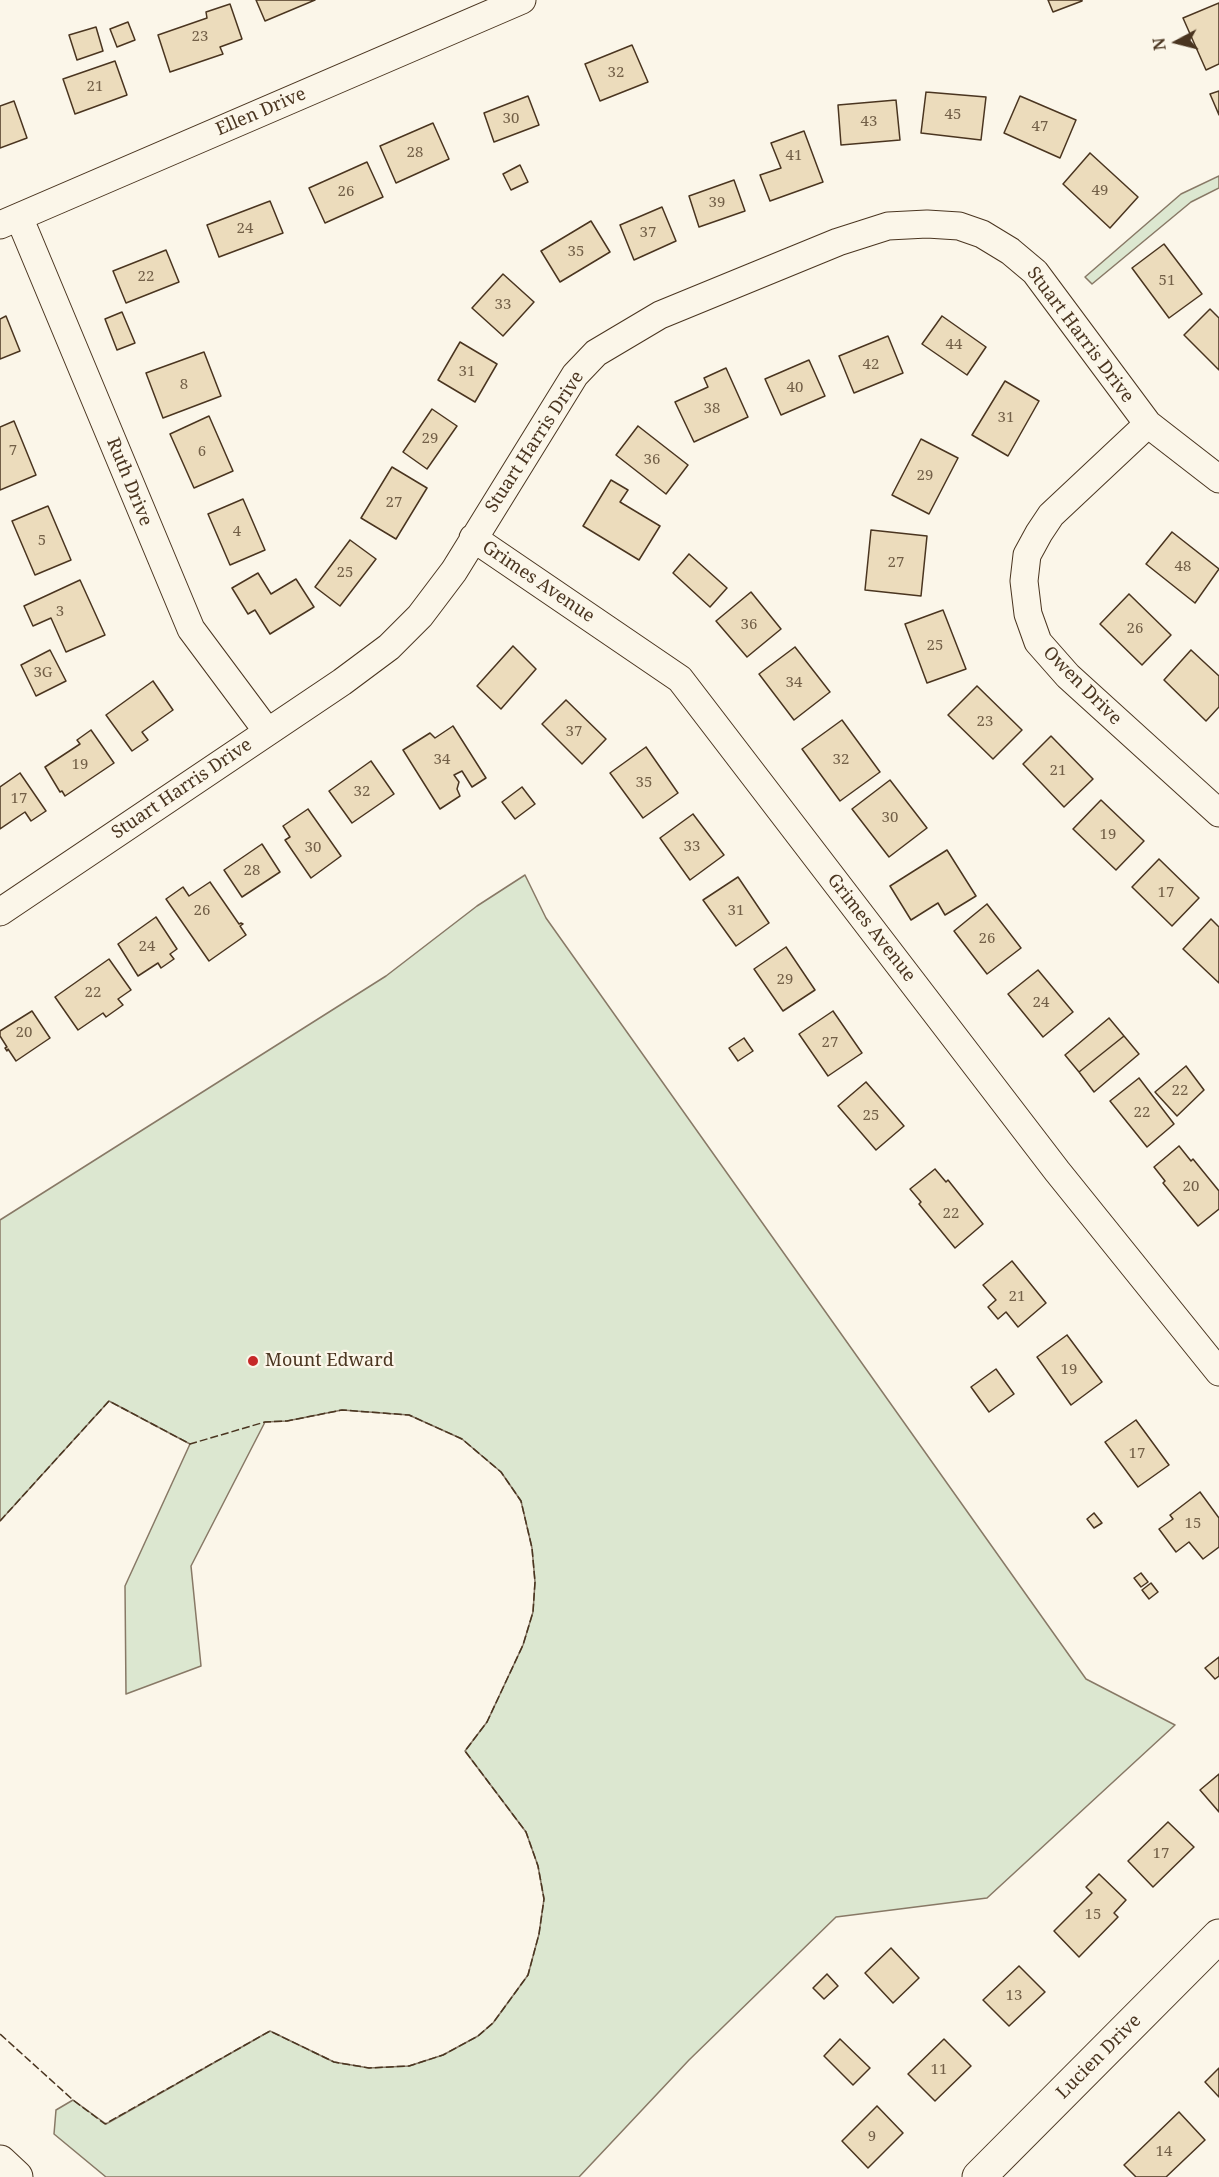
<!DOCTYPE html>
<style>
body{margin:0}
#map{position:relative;width:1219px;height:2177px;overflow:hidden;background:#fbf6e9;font-family:"Noto Serif",serif}
canvas{display:block}
.north{position:absolute;left:1147px;top:12px;width:60px;height:60px;-webkit-text-stroke:4px #fbf6e9;paint-order:stroke;rotate:263deg;font-size:16px;font-weight:700;line-height:24px;text-align:center;color:#4a3520}
.north::after{content:'';display:block;margin:auto;width:21px;height:27px;background:#4a3520;clip-path:polygon(50% 0,100% 100%,50% 72%,0 100%)}
</style>
<div id="map">
<canvas width="1219" height="2177"></canvas>
<div class="north">N</div>
</div>
<script>
const c = document.querySelector('canvas').getContext('2d');
c.lineJoin = 'round';
function fillPath(path, color) { c.fillStyle = color; c.fill(path, 'evenodd'); }
const shape = rows => new Path2D(rows.map(r => 'M' + r).join(''));
function stroke(path, color, width, dash) { c.strokeStyle = color; c.lineWidth = width; c.lineCap = dash ? 'butt' : 'round'; c.setLineDash(dash || []); c.stroke(path); }
function write(font, color, halo, rows, align = 'center') {
  c.font = font + ' "Noto Serif",serif'; c.lineWidth = 4.5; c.setLineDash([]); c.textBaseline = 'middle'; c.strokeStyle = halo; c.fillStyle = color; for (const [text, x, y, turn = 0] of rows) {
    c.save(); c.translate(x, y); c.rotate((+turn || 0) * Math.PI / 180); c.textAlign = isNaN(turn) ? turn : align; if (halo) c.strokeText(text, 0, 0); c.fillText(text, 0, 0); c.restore();
  }
}
const green = shape([
 [1219,176,1219,188,1191,202,1092,284,1085,277,1181,194,1219,176],
 [525,875,546,918,1086,1679,1175,1725,987,1898,836,1917,689,2060,579,2177,106,2177,54,2134,56,2110,73,2100,106,2124,270,2031,334,2062,369,2068,409,2066,443,2055,478,2036,493,2023,528,1975,539,1934,544,1899,538,1866,526,1832,465,1751,487,1722,523,1645,533,1612,535,1582,532,1548,521,1501,501,1472,462,1439,409,1415,342,1410,287,1421,265,1422,191,1566,201,1666,126,1694,125,1586,190,1444,109,1401,0,1521,0,1220,386,976,477,906,525,875]
]);
fillPath(green, '#dce7d0');
stroke(green, '#887966', 1.5);
const building = shape([
 [256,0,315,0,265,21,256,0],
 [1048,0,1082,0,1082,1,1053,12,1048,0],
 [1219,3,1219,64,1206,70,1183,18,1219,3],
 [230,4,242,39,220,47,223,54,170,72,158,35,207,18,206,12,230,4],
 [128,22,135,40,117,47,110,29,128,22],
 [96,27,103,51,77,60,69,35,96,27],
 [632,45,648,82,600,101,585,64,632,45],
 [115,61,127,95,75,114,63,79,115,61],
 [1219,91,1219,115,1210,94,1219,91],
 [926,92,986,97,981,140,921,133,926,92],
 [528,96,539,125,494,142,484,113,528,96],
 [1020,96,1076,120,1060,158,1004,133,1020,96],
 [896,100,900,140,841,145,838,105,896,100],
 [14,101,27,138,0,148,0,106,14,101],
 [433,123,449,159,396,183,380,146,433,123],
 [804,131,823,182,770,201,760,175,781,168,771,143,804,131],
 [1090,153,1138,197,1110,228,1063,184,1090,153],
 [367,162,383,197,325,223,309,188,367,162],
 [520,165,528,182,511,190,503,174,520,165],
 [734,180,745,211,699,227,689,196,734,180],
 [270,201,283,233,219,257,207,225,270,201],
 [662,207,676,241,634,260,620,225,662,207],
 [591,221,610,252,560,282,541,251,591,221],
 [1164,244,1202,294,1169,318,1132,268,1164,244],
 [166,250,179,282,126,303,113,271,166,250],
 [503,274,534,302,503,336,472,308,503,274],
 [1210,309,1219,318,1219,370,1184,335,1210,309],
 [122,312,135,343,117,350,105,319,122,312],
 [6,316,20,351,0,359,0,319,6,316],
 [942,316,986,347,967,375,922,344,942,316],
 [888,336,903,373,854,393,839,356,888,336],
 [460,342,497,364,475,402,438,380,460,342],
 [204,352,221,396,163,418,146,373,204,352],
 [809,360,825,396,781,415,765,379,809,360],
 [726,368,748,417,694,442,675,402,708,387,704,378,726,368],
 [1005,381,1039,401,1008,456,972,435,1005,381],
 [432,409,457,426,427,469,403,452,432,409],
 [209,416,233,471,194,488,170,434,209,416],
 [14,421,36,475,0,490,0,427,14,421],
 [638,426,688,465,666,494,616,455,638,426],
 [921,439,958,458,929,514,892,495,921,439],
 [392,467,427,488,396,539,361,518,392,467],
 [611,480,628,490,620,502,660,526,639,560,583,526,611,480],
 [243,499,265,550,230,565,208,514,243,499],
 [48,506,71,560,35,575,12,521,48,506],
 [871,530,927,536,921,596,865,590,871,530],
 [1172,532,1219,569,1195,603,1146,564,1172,532],
 [350,540,376,559,340,606,315,587,350,540],
 [689,554,727,588,710,607,673,573,689,554],
 [258,573,271,594,296,579,314,607,270,634,255,610,248,614,232,588,258,573],
 [80,580,105,635,66,652,51,618,33,626,24,606,80,580],
 [751,592,781,629,747,657,716,621,751,592],
 [1129,594,1171,635,1142,665,1100,624,1129,594],
 [943,610,966,669,927,683,905,624,943,610],
 [513,646,536,669,501,709,477,686,513,646],
 [795,647,830,692,794,720,759,674,795,647],
 [50,650,66,681,36,696,21,665,50,650],
 [1191,650,1219,676,1219,707,1206,721,1164,680,1191,650],
 [153,681,173,710,142,732,148,740,132,751,106,715,153,681],
 [977,686,1022,730,993,759,948,715,977,686],
 [566,700,606,739,582,764,542,724,566,700],
 [842,720,880,772,840,801,802,749,842,720],
 [453,726,486,778,472,787,462,771,454,775,459,782,457,789,460,796,440,809,403,750,430,733,435,738,453,726],
 [91,730,114,763,65,796,62,791,60,792,45,767,80,744,77,740,91,730],
 [1051,736,1093,779,1064,807,1023,764,1051,736],
 [646,747,678,793,643,818,610,773,646,747],
 [371,761,394,794,352,823,329,791,371,761],
 [20,773,46,811,31,821,25,812,0,829,0,787,20,773],
 [890,780,927,828,889,857,852,809,890,780],
 [522,787,535,804,515,819,502,802,522,787],
 [1101,800,1144,841,1116,870,1073,829,1101,800],
 [308,809,341,856,311,878,285,840,290,837,283,826,308,809],
 [693,814,724,855,690,880,660,838,693,814],
 [262,844,280,872,242,897,224,870,262,844],
 [947,850,976,896,945,915,938,903,911,920,890,886,947,850],
 [1159,859,1199,898,1172,926,1132,887,1159,859],
 [738,877,769,923,736,946,703,900,738,877],
 [210,882,239,924,241,923,243,924,240,926,246,935,209,961,166,899,183,887,189,896,210,882],
 [987,904,1021,948,987,974,954,931,987,904],
 [156,917,177,949,170,954,174,959,161,968,158,963,138,976,118,944,156,917],
 [1211,919,1219,927,1219,983,1183,949,1211,919],
 [786,947,815,990,783,1011,754,969,786,947],
 [109,959,131,990,118,999,123,1005,106,1017,103,1013,78,1030,55,997,109,959],
 [1038,970,1073,1012,1043,1037,1008,994,1038,970],
 [32,1011,50,1038,16,1061,8,1049,7,1051,5,1048,7,1047,0,1036,0,1031,32,1011],
 [833,1011,862,1053,828,1076,799,1034,833,1011],
 [1109,1018,1124,1036,1079,1072,1065,1055,1109,1018],
 [1124,1036,1139,1054,1094,1092,1079,1072,1124,1036],
 [744,1038,753,1051,738,1061,729,1048,744,1038],
 [1186,1066,1204,1090,1177,1116,1155,1092,1186,1066],
 [1139,1078,1174,1124,1147,1147,1110,1101,1139,1078],
 [866,1082,904,1126,876,1150,838,1106,866,1082],
 [1179,1146,1191,1161,1193,1159,1219,1191,1219,1209,1198,1226,1163,1183,1165,1181,1154,1167,1179,1146],
 [935,1169,946,1182,948,1180,983,1224,955,1248,919,1204,921,1202,910,1189,935,1169],
 [1012,1261,1046,1303,1018,1327,1006,1312,998,1319,988,1307,996,1300,983,1285,1012,1261],
 [1067,1335,1102,1382,1071,1405,1037,1357,1067,1335],
 [996,1369,1014,1394,989,1412,971,1387,996,1369],
 [1136,1420,1169,1465,1138,1487,1105,1442,1136,1420],
 [1200,1492,1219,1518,1219,1547,1203,1559,1189,1542,1176,1552,1159,1529,1173,1519,1170,1515,1200,1492],
 [1094,1513,1102,1523,1094,1528,1087,1519,1094,1513],
 [1141,1573,1148,1582,1141,1587,1134,1578,1141,1573],
 [1151,1583,1158,1592,1149,1599,1142,1590,1151,1583],
 [1219,1657,1219,1676,1215,1679,1205,1668,1219,1657],
 [1219,1774,1219,1812,1200,1790,1219,1774],
 [1168,1822,1194,1847,1153,1887,1128,1861,1168,1822],
 [1099,1874,1126,1900,1114,1913,1118,1917,1079,1957,1054,1931,1092,1893,1086,1887,1099,1874],
 [891,1948,919,1978,893,2003,865,1973,891,1948],
 [1019,1966,1045,1992,1009,2026,983,2000,1019,1966],
 [827,1974,838,1986,824,1999,813,1988,827,1974],
 [840,2039,870,2068,853,2085,824,2056,840,2039],
 [944,2039,971,2066,935,2101,908,2074,944,2039],
 [1219,2068,1219,2097,1205,2082,1219,2068],
 [877,2106,903,2133,868,2168,842,2141,877,2106],
 [1179,2112,1205,2140,1166,2177,1136,2177,1124,2165,1179,2112]
]);
fillPath(building, '#ecdcbc');
stroke(building, '#4a3520', 1.5);
const street = shape([
 [19,217,191,629,267,731],
 [0,225,522,0],
 [1148,424,1051,515,1039,533,1027,555,1024,581,1028,614,1038,642,1068,676,1219,813],
 [473,538,680,679,1057,1171,1219,1372],
 [0,912,342,682,389,647,420,616,454,571,575,375,596,353,660,315,838,242,888,226,927,224,959,226,982,234,1010,251,1035,272,1148,424,1219,479]
]);
const secondary = shape([
 [0,2162,16,2177],
 [979,2177,1219,1936]
]);
stroke(street, '#4a3520', 29);
stroke(secondary, '#4a3520', 35);
stroke(street, '#fbf6e9', 27);
stroke(secondary, '#fbf6e9', 33);
stroke(shape([
 [0,1521,109,1401,190,1444,265,1422,287,1421,342,1410,409,1415,462,1439,501,1472,521,1501,532,1548,535,1582,533,1612,523,1645,487,1722,465,1751,526,1832,538,1866,544,1899,539,1934,528,1975,493,2023,478,2036,443,2055,409,2066,369,2068,334,2062,270,2031,105,2124,73,2100,0,2034]
]), '#4a3520', 1.5, [8, 3]);
for (const [x, y, r, color] of [
 [253,1361,6,"#c62828"]
]) { const dot = new Path2D(); dot.arc(x, y, r, 0, 2 * Math.PI); c.fillStyle = color; c.fill(dot); stroke(dot, '#fbf6e9', 2); }
write('15px', '#725f47', null, [
 ["23",200,37],
 ["32",616,73],
 ["21",95,87],
 ["45",953,115],
 ["30",511,119],
 ["43",869,122],
 ["47",1040,127],
 ["28",415,153],
 ["41",794,156],
 ["49",1100,191],
 ["26",346,192],
 ["39",717,203],
 ["24",245,229],
 ["37",648,233],
 ["35",576,252],
 ["22",146,277],
 ["51",1167,281],
 ["33",503,305],
 ["44",954,345],
 ["42",871,365],
 ["31",467,372],
 ["8",184,385],
 ["40",795,388],
 ["38",712,409],
 ["31",1006,418],
 ["29",430,439],
 ["7",13,451],
 ["6",202,452],
 ["36",652,460],
 ["29",925,476],
 ["27",394,503],
 ["4",237,532],
 ["5",42,541],
 ["27",896,563],
 ["48",1183,567],
 ["25",345,573],
 ["3",60,612],
 ["36",749,625],
 ["26",1135,629],
 ["25",935,646],
 ["3G",43,673],
 ["34",794,683],
 ["23",985,722],
 ["37",574,732],
 ["34",442,760],
 ["32",841,760],
 ["19",80,765],
 ["21",1058,771],
 ["35",644,783],
 ["32",362,792],
 ["17",19,799],
 ["30",890,818],
 ["19",1108,835],
 ["33",692,847],
 ["30",313,848],
 ["28",252,871],
 ["17",1166,893],
 ["26",202,911],
 ["31",736,911],
 ["26",987,939],
 ["24",147,947],
 ["29",785,980],
 ["22",93,993],
 ["24",1041,1003],
 ["20",24,1033],
 ["27",830,1043],
 ["22",1180,1091],
 ["22",1142,1113],
 ["25",871,1116],
 ["20",1191,1187],
 ["22",951,1214],
 ["21",1017,1297],
 ["19",1069,1370],
 ["17",1137,1454],
 ["15",1193,1524],
 ["17",1161,1854],
 ["15",1093,1915],
 ["13",1014,1996],
 ["11",939,2070],
 ["9",872,2137],
 ["14",1164,2152]
]);
write('18px', '#4a3520', '#fbf6e9', [
 ["Ellen Drive",261,112,-23],
 ["Stuart Harris Drive",1080,335,53],
 ["Stuart Harris Drive",535,442,-57],
 ["Ruth Drive",129,482,68],
 ["Grimes Avenue",538,582,34],
 ["Owen Drive",1082,686,45],
 ["Stuart Harris Drive",182,789,-34],
 ["Grimes Avenue",871,928,52],
 ["Lucien Drive",1099,2057,-45]
]);
write('18px', '#4a3520', '#fbf6e9', [
 ["Mount Edward",265,1361]
], 'left');
</script>
